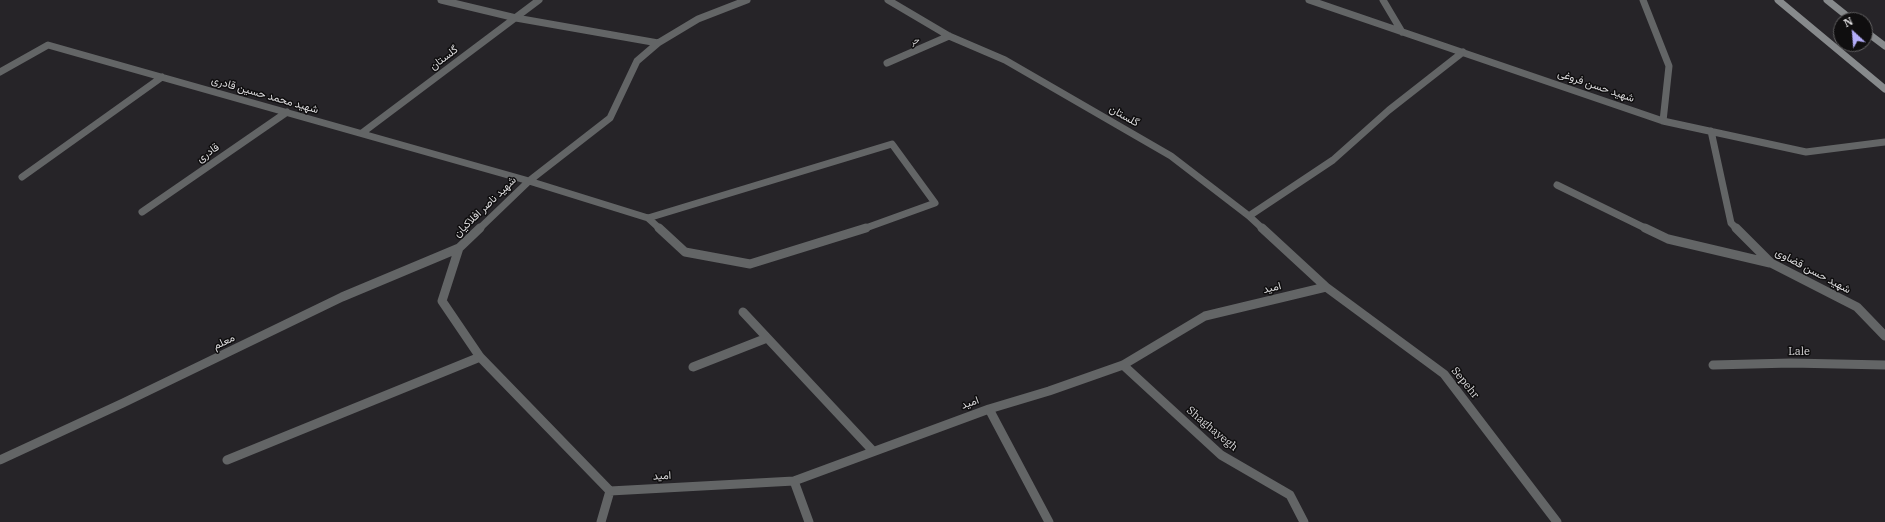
<!DOCTYPE html>
<meta charset="utf-8">
<style>
body{margin:0}
#map{position:relative;width:1885px;height:522px;overflow:hidden;background:#262428;font-family:"IBM Plex Serif",serif}
canvas{display:block}
.north{position:absolute;left:1833px;top:12px;width:40px;height:40px;box-sizing:border-box;background:#0f0e0f;border:1px solid #616061;border-radius:50%;rotate:334deg;font-size:11px;font-weight:700;line-height:16px;text-align:center;color:#dbdadc}
.north::after{content:'';display:block;margin:auto;width:14px;height:18px;background:#b3adf9;clip-path:polygon(50% 0,100% 100%,50% 72%,0 100%)}
</style>
<div id="map">
<canvas width="1885" height="522"></canvas>
<div class="north">N</div>
</div>
<script>
const c = document.querySelector('canvas').getContext('2d');
c.lineJoin = 'round';
const shape = rows => new Path2D(rows.map(r => 'M' + r).join(''));
function stroke(path, color, width, dash) { c.strokeStyle = color; c.lineWidth = width; c.lineCap = dash ? 'butt' : 'round'; c.setLineDash(dash || []); c.stroke(path); }
function write(font, color, halo, rows, align = 'center') {
  c.font = font + ' "IBM Plex Serif",Vazirmatn,serif'; c.lineWidth = 3; c.setLineDash([]); c.textBaseline = 'middle'; c.strokeStyle = halo; c.fillStyle = color; for (const [text, x, y, turn = 0] of rows) {
    c.save(); c.translate(x, y); c.rotate((+turn || 0) * Math.PI / 180); c.textAlign = isNaN(turn) ? turn : align; if (halo) c.strokeText(text, 0, 0); c.fillText(text, 0, 0); c.restore();
  }
}
stroke(shape([
 [441,0,516,18,658,43],
 [888,0,949,36,1005,60,1171,156,1249,216,1263,229],
 [1309,0,1663,121,1806,152,1885,142],
 [1383,0,1402,32],
 [1643,0,1669,66,1663,121],
 [887,63,949,36],
 [0,72,48,45,529,181,648,218],
 [1711,131,1731,223,1737,229],
 [362,133,539,0],
 [22,177,162,77],
 [1557,185,1647,229],
 [142,212,287,112],
 [1249,216,1333,160,1389,110,1463,52],
 [648,218,660,229],
 [648,218,892,144,935,203,863,229],
 [479,229,529,181,610,118,637,61,658,43,698,19,747,0]
]), '#636566', 7);
stroke(shape([
 [480,228,459,248,442,301,480,357,610,491,601,522],
 [659,228,685,252,750,264,866,228],
 [1262,228,1326,287,1444,374,1557,522],
 [1645,228,1668,239,1770,263],
 [1736,228,1771,263,1857,307,1885,336],
 [743,312,873,451],
 [1123,365,1221,455,1290,495,1304,522],
 [1713,365,1791,363,1885,365],
 [693,367,767,338],
 [989,409,1049,522],
 [0,460,123,403,342,297,459,248],
 [227,460,480,357],
 [794,481,809,522],
 [610,491,794,481,989,409,1049,391,1123,365,1205,316,1326,287]
]), '#636566', 9);
stroke(shape([
 [1778,0,1885,89],
 [1827,0,1852,20],
 [1865,31,1885,46]
]), '#878a8c', 7);
write('9px', '#dbdadc', '#0f0e0f', [
 ["حر",915,41,-23]
]);
write('11px', '#dbdadc', '#0f0e0f', [
 ["گلستان",444,58,-37],
 ["شهید حسن فروغی",1596,86,19],
 ["شهید محمد حسین قادری",265,95,16],
 ["گلستان",1124,116,30],
 ["قادری",208,153,-35],
 ["شهید ناصر افلاکیان",485,207,-44],
 ["شهید حسن قضاوی",1813,271,28],
 ["امید",1272,288,-14],
 ["معلم",224,342,-26],
 ["Lale",1799,352],
 ["Sepehr",1465,383,51],
 ["امید",970,403,-20],
 ["Shaghayegh",1212,429,40],
 ["امید",662,476,-3]
]);
</script>
